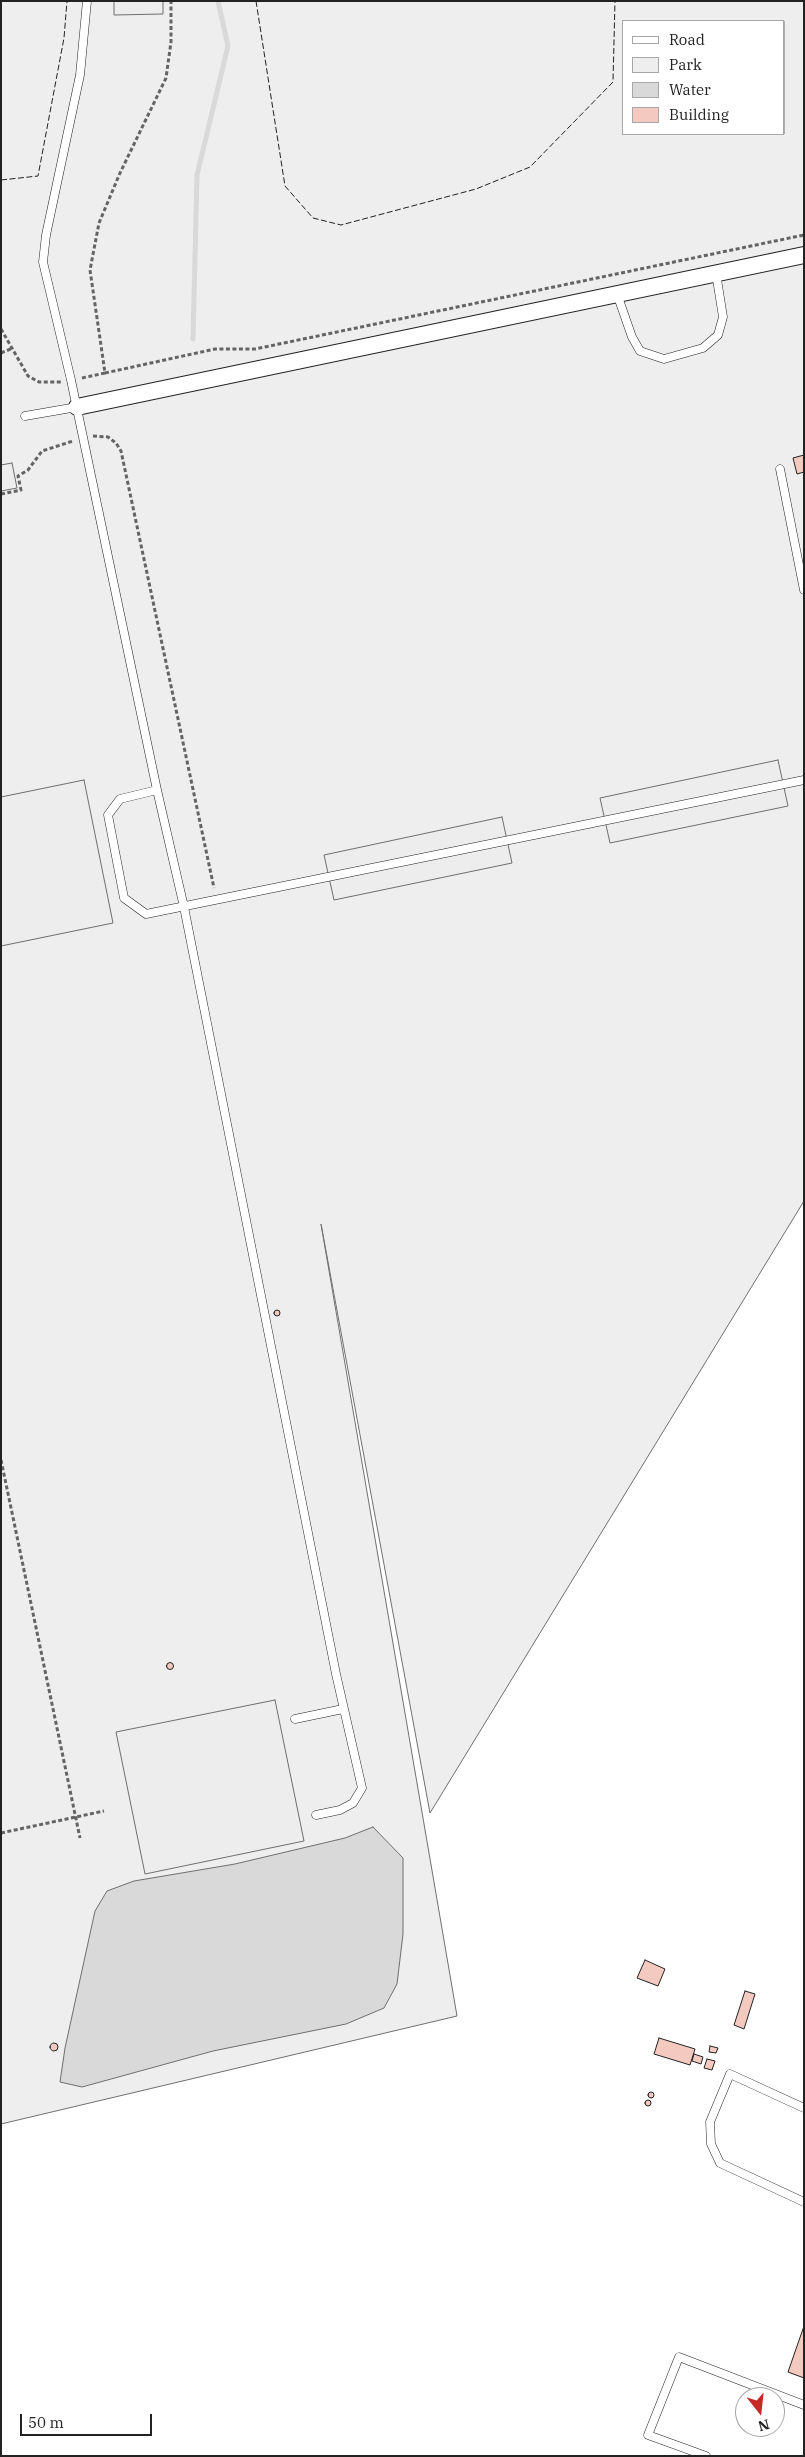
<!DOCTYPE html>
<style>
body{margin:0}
#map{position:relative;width:805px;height:2457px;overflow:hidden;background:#fff;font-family:"IBM Plex Serif",serif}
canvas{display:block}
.frame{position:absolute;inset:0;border:2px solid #222;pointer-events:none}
.legend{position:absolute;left:622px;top:20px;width:162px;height:115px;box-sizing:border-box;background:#fff;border:1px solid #a7a7a7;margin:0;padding:6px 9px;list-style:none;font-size:15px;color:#222}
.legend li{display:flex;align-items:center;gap:10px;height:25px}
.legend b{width:25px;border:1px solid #a7a7a7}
.north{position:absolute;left:735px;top:2387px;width:50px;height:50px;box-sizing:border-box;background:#fff;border:1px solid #a7a7a7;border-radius:50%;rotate:164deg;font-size:14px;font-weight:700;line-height:20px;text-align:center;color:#222}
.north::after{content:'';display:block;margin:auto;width:18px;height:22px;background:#c62828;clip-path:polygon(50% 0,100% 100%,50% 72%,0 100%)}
.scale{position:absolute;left:20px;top:2414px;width:132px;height:22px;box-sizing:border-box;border:2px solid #222;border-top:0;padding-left:6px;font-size:15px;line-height:18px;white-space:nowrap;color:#222;-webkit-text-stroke:4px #fff;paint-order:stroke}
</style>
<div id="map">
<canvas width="805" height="2457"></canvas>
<div class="frame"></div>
<ul class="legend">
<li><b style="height:6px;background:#fff"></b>Road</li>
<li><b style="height:14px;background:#eee"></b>Park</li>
<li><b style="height:14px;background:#d9d9d9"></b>Water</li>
<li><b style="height:14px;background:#f3c9c0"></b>Building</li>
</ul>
<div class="north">N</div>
<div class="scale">50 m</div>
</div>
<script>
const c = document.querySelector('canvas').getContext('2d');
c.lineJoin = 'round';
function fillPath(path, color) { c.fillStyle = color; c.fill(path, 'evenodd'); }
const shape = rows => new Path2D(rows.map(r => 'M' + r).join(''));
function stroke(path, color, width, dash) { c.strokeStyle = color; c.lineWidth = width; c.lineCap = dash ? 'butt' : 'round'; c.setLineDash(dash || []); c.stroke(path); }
const green = shape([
 [1,1,804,1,804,1201,430,1813,321,1224,457,2016,1,2124,1,1],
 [624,21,784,21,784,134,624,134,624,21]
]);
fillPath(green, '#eee');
stroke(green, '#6f6f6f', 1);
const parking = shape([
 [114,1,163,1,163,14,114,15,114,1],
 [12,463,17,488,1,491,1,465,12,463],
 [778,760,788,806,610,843,600,798,778,760],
 [84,780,113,923,1,946,1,797,84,780],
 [502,817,512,863,334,900,324,855,502,817],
 [275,1700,304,1841,145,1874,116,1732,275,1700]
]);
fillPath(parking, '#ededed');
stroke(parking, '#6f6f6f', 1);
const water = shape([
 [373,1827,403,1858,403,1934,397,1984,384,2008,346,2024,213,2051,82,2087,60,2082,65,2048,95,1911,107,1891,134,1881,235,1864,345,1838,373,1827]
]);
fillPath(water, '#d9d9d9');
stroke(water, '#6f6f6f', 1);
stroke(shape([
 [193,339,197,175,228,46,218,1]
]), '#d9d9d9', 5);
const building = shape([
 [804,455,804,472,797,474,793,458,804,455],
 '274 1313a3 3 0 1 1 6 0a3 3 0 1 1-6 0Z',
 '166.5 1666a3.5 3.5 0 1 1 7 0a3.5 3.5 0 1 1-7 0Z',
 [645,1960,665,1969,658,1986,637,1978,645,1960],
 [745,1991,755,1994,744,2029,734,2025,745,1991],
 [659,2038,695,2049,690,2065,654,2054,659,2038],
 '50 2047a4 4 0 1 1 8 0a4 4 0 1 1-8 0Z',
 [710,2046,718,2048,716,2053,709,2052,710,2046],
 [694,2054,703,2057,701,2064,692,2061,694,2054],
 [707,2059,715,2061,712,2070,704,2068,707,2059],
 '648 2095a3 3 0 1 1 6 0a3 3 0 1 1-6 0Z',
 '645 2103a3 3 0 1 1 6 0a3 3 0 1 1-6 0Z',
 [804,2326,804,2378,788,2372,804,2326]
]);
fillPath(building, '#f3c9c0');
stroke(building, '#222', 1);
const service = shape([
 [87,1,80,75,46,235,43,262,71,380,157,790,184,907,336,1674,362,1788,353,1803,340,1810,316,1815],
 [617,294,632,337,640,351,664,359,703,348,718,335,723,317,716,273],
 [25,416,77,407],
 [780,469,804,590],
 [157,790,120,799,108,815,124,898,146,914,804,780],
 [295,1719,343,1709],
 [804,2108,730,2074,710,2122,711,2144,720,2163,804,2202],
 [706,2456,648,2435,679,2357,804,2405]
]);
const minor = shape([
 [77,407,804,255]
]);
stroke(service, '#222', 9);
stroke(minor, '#222', 18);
stroke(shape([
 [1,329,28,376,39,382,61,382],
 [1,353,13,348],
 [105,373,215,349,255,349,804,235],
 [82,378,105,373,90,270,99,223,120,173,166,78,171,42,171,1],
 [93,436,108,437,116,443,121,451,214,888],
 [1,494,21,490,18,476,28,470,42,451,73,441],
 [1,1460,80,1838],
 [1,1833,104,1811]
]), '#646464', 3, [4, 2.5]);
stroke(service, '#fff', 8);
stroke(minor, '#fff', 16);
stroke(shape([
 [256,1,285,186,313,218,341,225,476,189,530,167,613,82,615,1],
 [1,180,38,176,64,38,67,1]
]), '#222', 1, [6, 2.5]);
</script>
